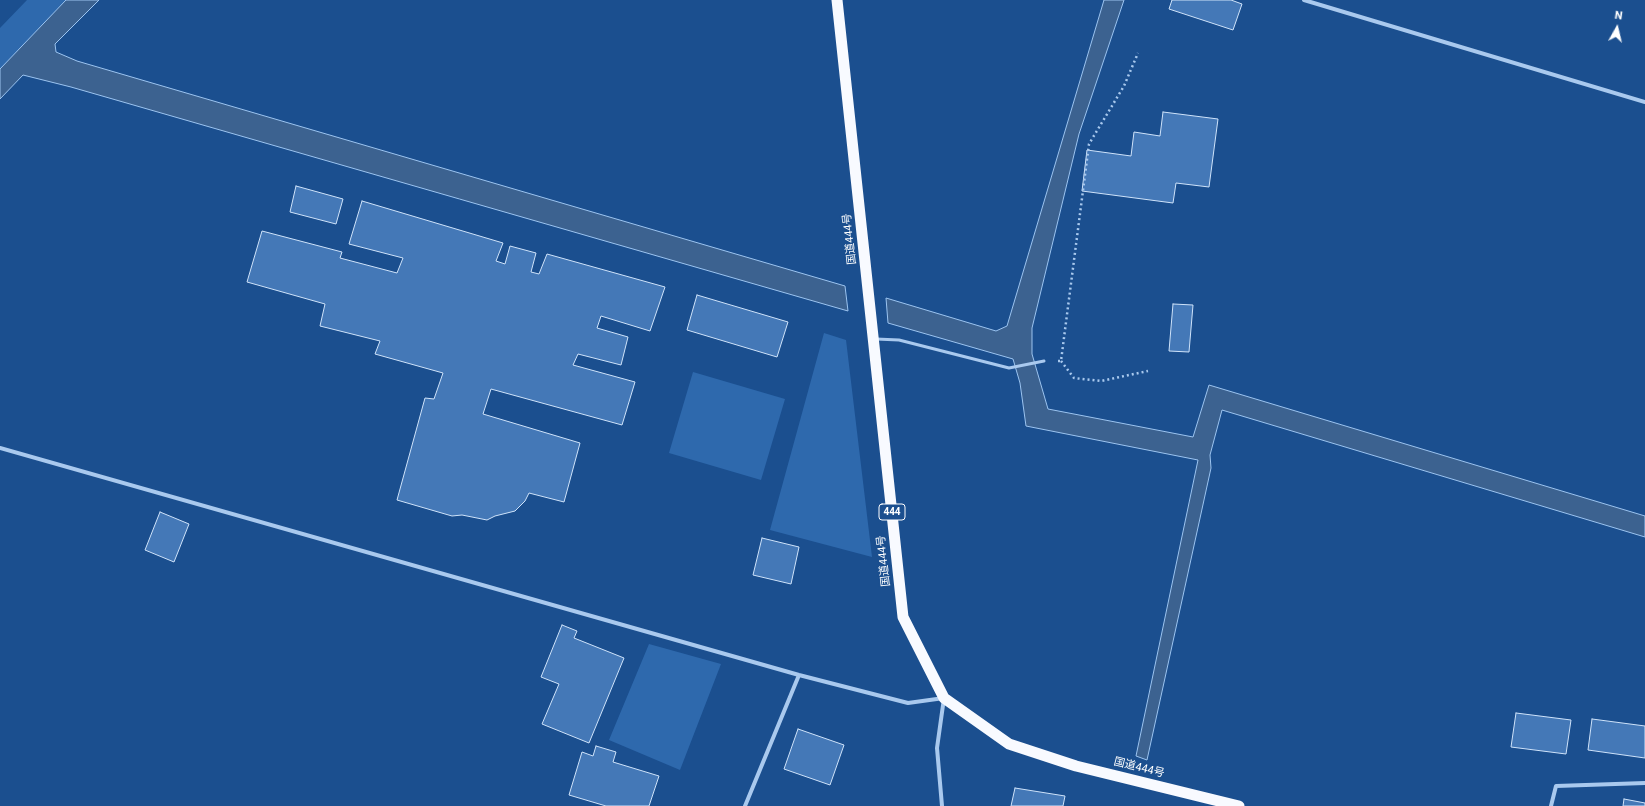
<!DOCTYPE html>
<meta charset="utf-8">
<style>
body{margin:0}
#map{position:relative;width:1645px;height:806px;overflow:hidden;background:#1b4f8f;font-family:Roboto,sans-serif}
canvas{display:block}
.north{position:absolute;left:1597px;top:8px;width:40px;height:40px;-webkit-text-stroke:3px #1b4f8f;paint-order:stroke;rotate:8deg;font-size:11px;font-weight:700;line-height:16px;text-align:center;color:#fff}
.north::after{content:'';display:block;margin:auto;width:14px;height:18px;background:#fff;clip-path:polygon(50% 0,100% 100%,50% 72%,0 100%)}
</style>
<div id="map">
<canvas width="1645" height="806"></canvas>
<div class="north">N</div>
</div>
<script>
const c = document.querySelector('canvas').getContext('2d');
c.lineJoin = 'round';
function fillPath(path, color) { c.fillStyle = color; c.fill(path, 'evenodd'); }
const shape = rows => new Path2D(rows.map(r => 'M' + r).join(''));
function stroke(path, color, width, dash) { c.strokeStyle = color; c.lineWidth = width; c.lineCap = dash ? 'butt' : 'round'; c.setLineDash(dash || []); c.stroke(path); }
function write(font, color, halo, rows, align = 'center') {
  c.font = font + ' Roboto,"Noto Sans JP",sans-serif'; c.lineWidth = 3.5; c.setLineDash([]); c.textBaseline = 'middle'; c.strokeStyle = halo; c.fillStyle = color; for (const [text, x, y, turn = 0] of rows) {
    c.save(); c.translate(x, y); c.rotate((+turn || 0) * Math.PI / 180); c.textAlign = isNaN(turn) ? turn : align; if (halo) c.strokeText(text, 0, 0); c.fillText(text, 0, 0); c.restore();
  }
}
fillPath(shape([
 [27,0,66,0,0,69,0,28],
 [824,333,846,340,872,557,770,530],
 [693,372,785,399,761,480,669,453],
 [649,644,721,664,680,770,609,740]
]), '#2e69ad');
const water = shape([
 [66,0,99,0,55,44,56,52,77,61,845,286,848,311,71,87,23,75,0,99,0,69,66,0],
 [1104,0,1124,0,1079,134,1032,328,1032,354,1048,409,1193,437,1209,385,1645,516,1645,537,1222,410,1210,455,1211,468,1147,760,1136,756,1198,460,1026,426,1020,383,1013,359,888,323,886,298,996,331,1007,326,1104,0]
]);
fillPath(water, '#3c6290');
stroke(water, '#9cc4f0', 1);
const building = shape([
 [1172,0,1231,0,1242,4,1233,30,1169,9,1172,0],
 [1163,112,1218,119,1209,187,1176,183,1173,203,1082,191,1087,150,1131,156,1134,132,1160,136,1163,112],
 [296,186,343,199,336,224,290,212,296,186],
 [362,201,503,243,496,261,505,264,510,246,536,253,531,272,539,274,547,254,665,287,650,331,601,316,597,328,628,337,621,365,578,354,573,365,635,382,622,425,491,389,483,414,580,443,564,502,529,493,525,501,515,511,495,516,487,520,462,515,452,516,397,500,425,398,434,399,443,373,375,354,380,341,320,326,325,304,247,282,262,231,342,252,340,258,397,273,403,258,349,244,362,201],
 [697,295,788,322,777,357,687,330,697,295],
 [1173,304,1193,305,1189,352,1169,351,1173,304],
 [160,512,189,524,174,562,145,550,160,512],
 [762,538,799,547,791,584,753,575,762,538],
 [562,625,577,631,574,638,624,658,589,743,542,724,559,684,541,677,562,625],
 [1516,713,1571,720,1566,754,1511,747,1516,713],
 [1592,719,1645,726,1645,758,1588,750,1592,719],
 [798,729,844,745,830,785,784,769,798,729],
 [596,746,616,752,613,762,659,776,649,806,606,806,569,795,582,752,593,756,596,746],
 [1015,788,1065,796,1063,806,1011,806,1015,788],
 [1624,799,1645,803,1645,806,1623,806,1624,799]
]);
fillPath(building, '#4478b7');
stroke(building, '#cfe3fa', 1);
stroke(shape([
 [1058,361,1061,361,1089,144,1124,86,1138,53],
 [1061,361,1074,378,1101,381,1148,371]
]), '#a9c9ee', 2.5, [2, 3]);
stroke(shape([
 [876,339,899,340,1009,368,1044,361]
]), '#a9c9ee', 3);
stroke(shape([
 [1304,0,1645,102],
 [0,448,799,675,908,703,944,698,937,748,942,806],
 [745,806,799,675],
 [1551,806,1556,786,1645,783]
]), '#a9c9ee', 4);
stroke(shape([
 [837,0,903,617,944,698,1009,744,1076,766,1239,806]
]), '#f8faff', 11);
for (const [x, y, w] of [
 [892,512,26]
]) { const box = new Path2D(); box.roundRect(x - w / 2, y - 8, w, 16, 3); c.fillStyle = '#1b4f8f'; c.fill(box); stroke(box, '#fff', 1); }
write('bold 10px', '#fff', null, [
 ["444",892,512]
]);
write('11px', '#fff', '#1b4f8f', [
 ["国道444号",850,239,-96],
 ["国道444号",884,561,-96],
 ["国道444号",1139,768,14]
]);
</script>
